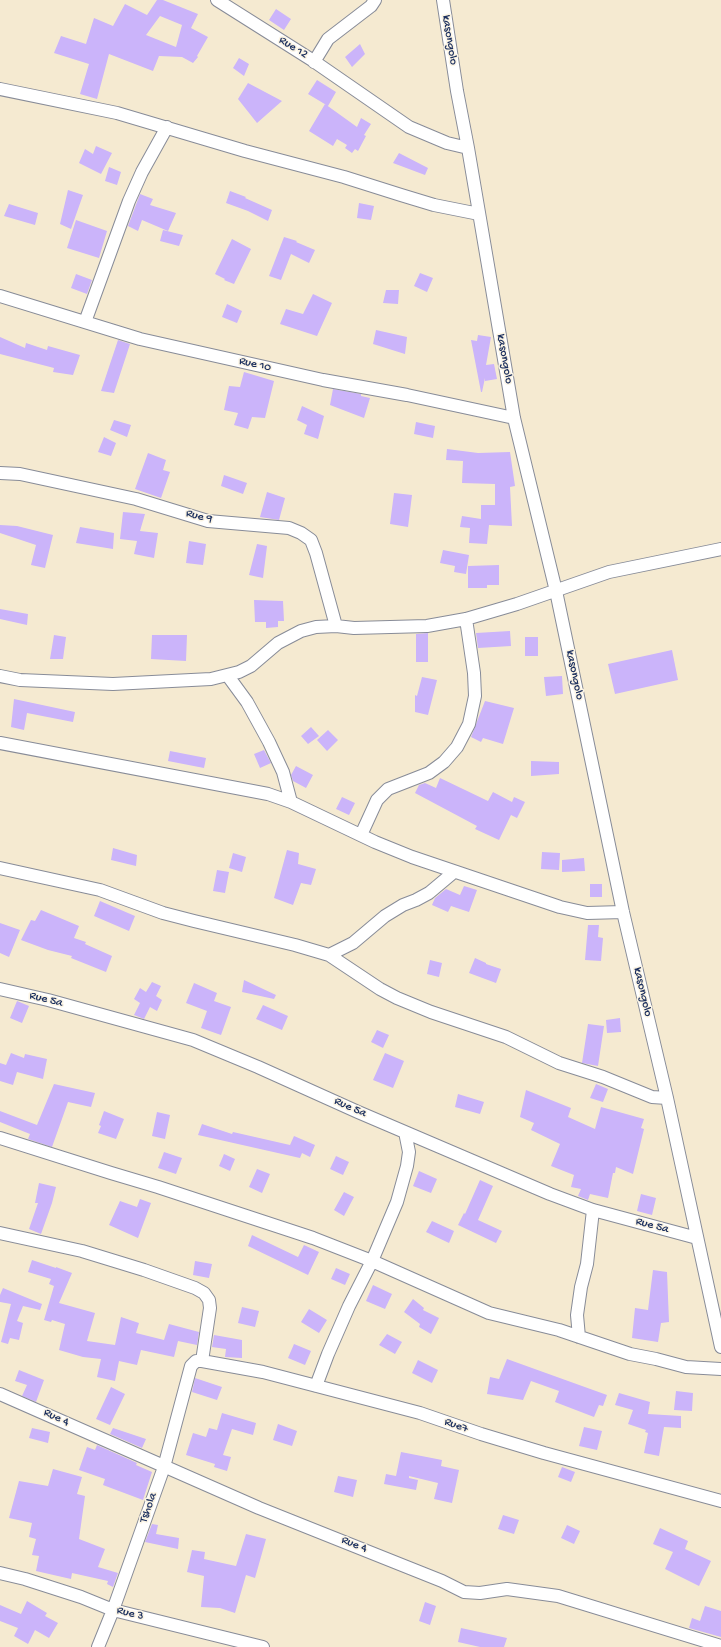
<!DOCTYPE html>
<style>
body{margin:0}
canvas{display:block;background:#f5ead1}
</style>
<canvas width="721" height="1647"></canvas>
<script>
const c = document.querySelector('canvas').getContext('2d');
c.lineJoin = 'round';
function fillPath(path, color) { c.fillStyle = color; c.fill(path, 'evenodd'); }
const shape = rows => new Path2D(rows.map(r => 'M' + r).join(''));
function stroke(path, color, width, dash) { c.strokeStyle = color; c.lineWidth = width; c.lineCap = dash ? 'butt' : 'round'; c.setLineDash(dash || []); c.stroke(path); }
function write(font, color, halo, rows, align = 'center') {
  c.font = font + ' "Gochi Hand",sans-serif'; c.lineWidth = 3; c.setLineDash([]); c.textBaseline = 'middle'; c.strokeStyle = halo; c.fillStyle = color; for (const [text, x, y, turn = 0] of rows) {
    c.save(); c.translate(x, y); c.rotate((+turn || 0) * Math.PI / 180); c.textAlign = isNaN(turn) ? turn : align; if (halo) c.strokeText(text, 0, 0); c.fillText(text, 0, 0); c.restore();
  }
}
fillPath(shape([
 [157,0,163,0,198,14,191,28,208,37,197,56,198,57,193,63,182,57,159,56,153,71,109,54,97,99,80,94,89,64,54,53,61,36,86,44,94,18,113,26,125,4,147,15],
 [160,16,182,25,176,47,146,35],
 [276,9,291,19,284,30,269,20],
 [360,44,365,54,352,67,345,57],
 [239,58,249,64,244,76,233,68],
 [317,80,336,92,328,106,308,94],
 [248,83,282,101,257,123,238,99],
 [325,104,357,127,361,118,371,124,364,135,366,136,358,151,355,149,352,153,345,148,347,145,337,139,333,146,309,131],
 [96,146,112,153,101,174,79,163,85,149,93,154],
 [399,153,428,168,425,175,393,163],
 [109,167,121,172,117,185,105,181],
 [68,190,83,195,71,229,60,224],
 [230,191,246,197,245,198,272,210,268,221,248,211,226,203],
 [140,194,153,199,150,205,176,213,168,231,142,220,138,231,128,226],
 [359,203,374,206,371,220,357,218],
 [9,204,38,213,35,225,4,216],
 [76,220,107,231,99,258,67,248],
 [163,230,183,235,179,246,160,241],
 [284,237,297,241,296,242,315,250,309,263,291,254,281,280,269,276],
 [232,239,251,249,234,284,224,280,225,279,215,274],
 [420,273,433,278,427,292,414,286],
 [76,274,92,280,87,294,71,288],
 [386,290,399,290,398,304,383,303],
 [313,294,332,303,317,336,280,324,286,309,303,314],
 [227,304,242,311,237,323,222,317],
 [376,330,407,337,405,354,373,344],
 [478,335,491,337,486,365,494,364,497,379,485,381,485,378,482,392,481,392,471,340,477,341],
 [0,337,25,348,26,343,47,350,48,346,80,355,73,375,53,372,54,368,0,354],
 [118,340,130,344,114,393,101,391],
 [244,372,274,381,265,418,252,417,248,429,234,425,238,413,224,410,229,386,240,387],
 [333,389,361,394,361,396,370,398,364,418,330,405],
 [302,406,324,416,318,439,304,434,307,425,297,420],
 [114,420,131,425,127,437,110,430],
 [416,422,435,426,433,438,414,434],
 [104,437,116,443,111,456,98,452],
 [447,449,478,453,510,452,515,486,510,487,512,526,489,525,487,544,469,543,470,528,460,527,462,516,481,519,481,505,495,505,495,484,462,483,463,461,446,460],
 [148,453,166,460,163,470,170,472,161,498,135,489],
 [224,475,247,483,243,494,221,486],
 [267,492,285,498,279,520,260,517],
 [394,493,412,495,408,527,390,524],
 [123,512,145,514,140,531,158,533,154,558,134,554,137,541,120,539],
 [0,525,17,526,53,535,45,568,31,565,36,545,0,533],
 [80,527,114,533,113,549,76,543],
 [189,541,206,544,203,565,186,563],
 [257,544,267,546,263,578,249,575],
 [443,550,469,555,466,574,454,572,455,566,440,563],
 [499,565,499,585,487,585,487,588,468,588,468,566],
 [254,600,283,601,284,621,278,621,278,627,266,628,266,622,255,622],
 [0,609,28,614,27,625,0,619],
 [510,631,511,646,478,648,476,633],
 [428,633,428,662,416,662,416,634],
 [54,635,66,637,63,659,50,659],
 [152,635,187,635,186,661,151,659],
 [525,637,538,637,538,656,525,656],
 [672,650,678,680,615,694,608,664],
 [562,676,563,694,546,696,544,677],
 [422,677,437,680,428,715,415,712,415,695,417,696],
 [14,699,75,712,73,722,27,713,24,730,11,727],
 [485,701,514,708,503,744,483,738,481,742,471,737],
 [311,727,319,736,308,744,301,736],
 [328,730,338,740,327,751,317,740],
 [264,750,271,763,260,768,254,754],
 [170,751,206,758,204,768,168,761],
 [531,761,559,762,559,774,531,776],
 [296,766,313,775,306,788,293,781,291,775],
 [440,778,488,801,493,792,512,802,514,797,525,802,517,818,511,815,499,840,475,829,477,826,415,793,419,785,425,783,436,788],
 [342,797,355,803,349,815,336,809],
 [113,848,137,855,136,866,111,860],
 [287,850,299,853,298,864,316,869,311,885,301,883,293,905,274,898],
 [542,852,560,853,559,870,541,869],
 [233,853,246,857,242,872,229,868],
 [584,858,585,871,562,872,562,860],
 [217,870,229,872,225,893,213,891],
 [590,884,602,884,602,897,590,897],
 [464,886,477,890,469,912,451,906,448,912,432,905,435,898,446,889,460,895],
 [100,901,135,916,129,931,94,916],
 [41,910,79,926,74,938,86,942,85,944,112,956,106,972,71,958,72,956,48,950,21,940,31,920,35,921],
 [0,923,20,930,9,957,0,953],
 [588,925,599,925,598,937,603,938,601,961,585,960],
 [475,958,486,963,486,964,501,969,496,983,469,973],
 [430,960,442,963,439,977,427,974],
 [244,980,276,995,274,999,242,992],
 [152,982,161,986,156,996,162,1000,157,1011,150,1007,144,1019,134,1015,140,1003,134,999,140,988,146,992],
 [194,983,217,993,214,1001,231,1007,221,1035,201,1028,207,1011,186,1003],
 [17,1001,29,1006,22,1023,10,1018],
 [263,1005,288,1016,282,1030,256,1019],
 [620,1018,621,1032,607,1033,606,1020],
 [588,1024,604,1026,598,1066,582,1063],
 [377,1030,389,1035,383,1048,371,1042],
 [11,1053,24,1058,25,1054,47,1059,43,1079,17,1072,13,1085,0,1081,0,1063,6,1065],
 [385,1053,404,1061,393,1088,373,1080],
 [54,1084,95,1093,91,1107,68,1102,52,1147,28,1139,30,1134,0,1122,0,1111,37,1125],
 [596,1084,608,1089,603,1102,590,1098],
 [526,1090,571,1108,568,1117,595,1129,601,1107,644,1119,641,1128,644,1129,633,1174,616,1167,615,1173,613,1173,608,1198,590,1194,588,1200,578,1196,581,1189,571,1187,574,1175,551,1166,560,1144,531,1130,534,1123,520,1117],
 [458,1094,484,1102,480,1114,455,1107],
 [104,1111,124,1119,116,1139,98,1133,101,1126,99,1125],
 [157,1112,170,1115,165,1139,152,1136],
 [202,1124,232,1134,233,1132,290,1145,294,1136,315,1145,310,1157,302,1153,300,1158,198,1135],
 [164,1152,182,1158,176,1174,158,1168],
 [224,1154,235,1159,230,1171,219,1166],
 [336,1156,349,1162,343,1175,330,1169],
 [257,1169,270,1174,262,1193,249,1187],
 [419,1171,437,1179,431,1193,413,1186],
 [480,1180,493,1186,478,1220,502,1231,496,1243,458,1225,464,1213,465,1214],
 [39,1183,56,1187,52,1203,41,1234,29,1229,38,1203,35,1203],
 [344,1192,354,1197,344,1216,334,1210],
 [641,1194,656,1198,652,1215,637,1211],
 [140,1199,151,1203,138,1238,109,1225,120,1201,137,1207],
 [432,1221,454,1231,449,1243,426,1232],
 [252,1235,298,1257,304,1245,319,1252,308,1275,248,1246],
 [32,1260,56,1268,56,1267,72,1273,59,1303,95,1313,87,1341,115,1345,121,1317,139,1323,136,1333,164,1340,169,1324,199,1332,197,1345,178,1341,174,1357,141,1350,137,1365,119,1361,115,1381,97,1377,101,1359,83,1357,59,1350,65,1324,52,1320,51,1322,44,1320,54,1286,49,1284,51,1279,28,1272],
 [195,1261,212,1264,209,1278,193,1275],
 [336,1268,350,1274,345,1285,331,1279],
 [653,1270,667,1272,669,1322,661,1323,658,1342,632,1338,635,1308,648,1310],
 [373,1285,392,1294,385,1309,366,1301],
 [3,1288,42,1304,40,1310,23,1306,17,1321,23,1323,19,1340,10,1338,8,1344,1,1342,11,1304,0,1302,0,1295],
 [413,1299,424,1308,423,1310,439,1318,431,1334,419,1327,420,1324,404,1312],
 [242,1307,259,1311,255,1327,238,1323],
 [309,1309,327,1320,319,1333,301,1322],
 [387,1334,402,1342,395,1354,379,1345],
 [214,1335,242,1340,242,1358,225,1357,226,1349,212,1347],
 [294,1344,311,1351,305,1365,288,1358],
 [507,1359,607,1395,603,1406,599,1405,594,1417,555,1402,559,1391,531,1381,523,1400,487,1394,490,1377,499,1379],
 [418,1360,438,1370,432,1383,412,1373],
 [19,1370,44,1380,36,1402,22,1396,27,1385,15,1381],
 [195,1378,222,1387,217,1400,192,1392],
 [111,1387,125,1394,110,1425,96,1419],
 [676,1391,693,1393,692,1411,674,1410],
 [619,1393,650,1402,648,1414,681,1416,681,1428,664,1427,659,1456,644,1453,648,1433,645,1432,646,1430,628,1424,633,1410,615,1405],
 [222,1413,256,1423,253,1435,232,1429,223,1455,231,1457,227,1471,214,1467,215,1464,186,1455,193,1433,206,1437,209,1428,217,1430],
 [278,1424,297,1431,292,1446,273,1440],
 [584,1427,602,1431,597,1450,579,1446],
 [32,1428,50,1432,48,1443,29,1438],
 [113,1428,146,1439,142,1448,110,1434],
 [97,1445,137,1463,136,1465,152,1472,143,1500,103,1485,105,1479,79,1470,87,1447,95,1450],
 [401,1452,442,1460,441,1466,459,1470,452,1503,434,1499,438,1483,409,1476,409,1478,418,1480,416,1490,384,1484,386,1474,396,1476],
 [562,1467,575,1472,571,1482,558,1477],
 [53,1469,82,1477,77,1494,85,1496,79,1539,105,1549,98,1567,118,1573,113,1587,107,1584,108,1581,72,1573,71,1579,36,1571,39,1556,32,1555,36,1539,29,1537,32,1523,9,1518,19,1481,48,1486],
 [338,1476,357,1480,353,1497,334,1492],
 [503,1515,519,1520,514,1534,498,1529],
 [152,1524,158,1525,156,1534,179,1538,178,1549,145,1542],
 [567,1525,580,1531,574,1544,561,1538],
 [660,1528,688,1541,685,1549,711,1561,699,1586,665,1569,673,1552,653,1544],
 [246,1534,266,1539,255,1578,246,1575,235,1613,220,1608,201,1607,204,1576,187,1572,192,1550,205,1552,204,1559,236,1566],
 [27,1601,47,1613,45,1616,58,1623,49,1638,35,1630,28,1644,14,1636,18,1628,0,1621,0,1605,21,1614],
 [425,1602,436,1606,430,1625,419,1621],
 [705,1606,721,1611,721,1637,689,1628,692,1618,700,1621],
 [461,1628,507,1638,504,1647,480,1647,458,1642]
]), '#cbb4fa');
const minor = shape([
 [217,0,312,60,409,127,447,143,468,148],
 [443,0,457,91,468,148,514,418,556,591,623,912,667,1098,721,1347],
 [314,62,328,39,371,6,375,0],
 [0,89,117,113,245,151,344,177,401,195,434,205,479,214],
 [0,296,140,339,323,380,407,395,514,418],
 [85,322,129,201,142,172,167,127],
 [0,473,20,474,136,499,208,521,289,528,301,533,311,540,316,553,336,626],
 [0,676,20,680,113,684,211,679,239,672,251,666,278,643,301,631,316,627,336,626,354,628,427,626,466,619,517,604,609,572,721,549],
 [228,676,247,702,269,742,283,772,291,802],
 [0,743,268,794,291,802,375,842,412,857,560,907,587,913,623,912],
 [361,835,377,800,388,789,429,773,444,762,457,747,469,724,475,696,474,673,466,619],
 [0,868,100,890,163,913,194,921,295,945,329,955,380,989,397,998,431,1012,506,1037,559,1063,603,1077,652,1097,667,1098],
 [329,955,353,943,385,916,403,905,416,900,429,893,454,872],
 [0,989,48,1000,193,1040,258,1067,358,1112,550,1194,593,1210,697,1238],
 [0,1138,111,1173,158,1187,313,1238,372,1261,489,1313,559,1330,630,1354,656,1359,686,1367,721,1369],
 [0,1233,82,1251,144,1270,195,1288,204,1293,209,1300,210,1308,202,1361],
 [579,1337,577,1315,581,1287,587,1264,593,1210],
 [316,1386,328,1354,349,1306,372,1261,397,1202,407,1166,409,1152,405,1132],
 [0,1394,259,1508,442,1581,464,1592,480,1593,507,1589,558,1596,721,1646],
 [0,1573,25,1579,81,1597,113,1610,263,1647],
 [98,1647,113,1610,164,1467,191,1366,196,1361,202,1361,263,1372,420,1413,481,1434,544,1453,721,1501]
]);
stroke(minor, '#888c98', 14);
stroke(minor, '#fff', 12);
write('12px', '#1b2f5e', '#fcf5e5', [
 ["kasongolo",449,40,81],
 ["Rue 12",293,48,32],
 ["kasongolo",504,359,80],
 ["Rue 10",255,365,13],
 ["Rue 9",199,517,14],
 ["kasongolo",574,675,78],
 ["kasongolo",642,992,77],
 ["Rue 5a",46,1000,14],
 ["Rue 5a",350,1108,24],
 ["Rue 5a",652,1226,15],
 ["Rue 4",56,1418,25],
 ["Rue7",456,1426,19],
 ["Tshola",149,1508,-70],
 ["Rue 4",354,1545,22],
 ["Rue 3",130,1614,14]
]);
</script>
